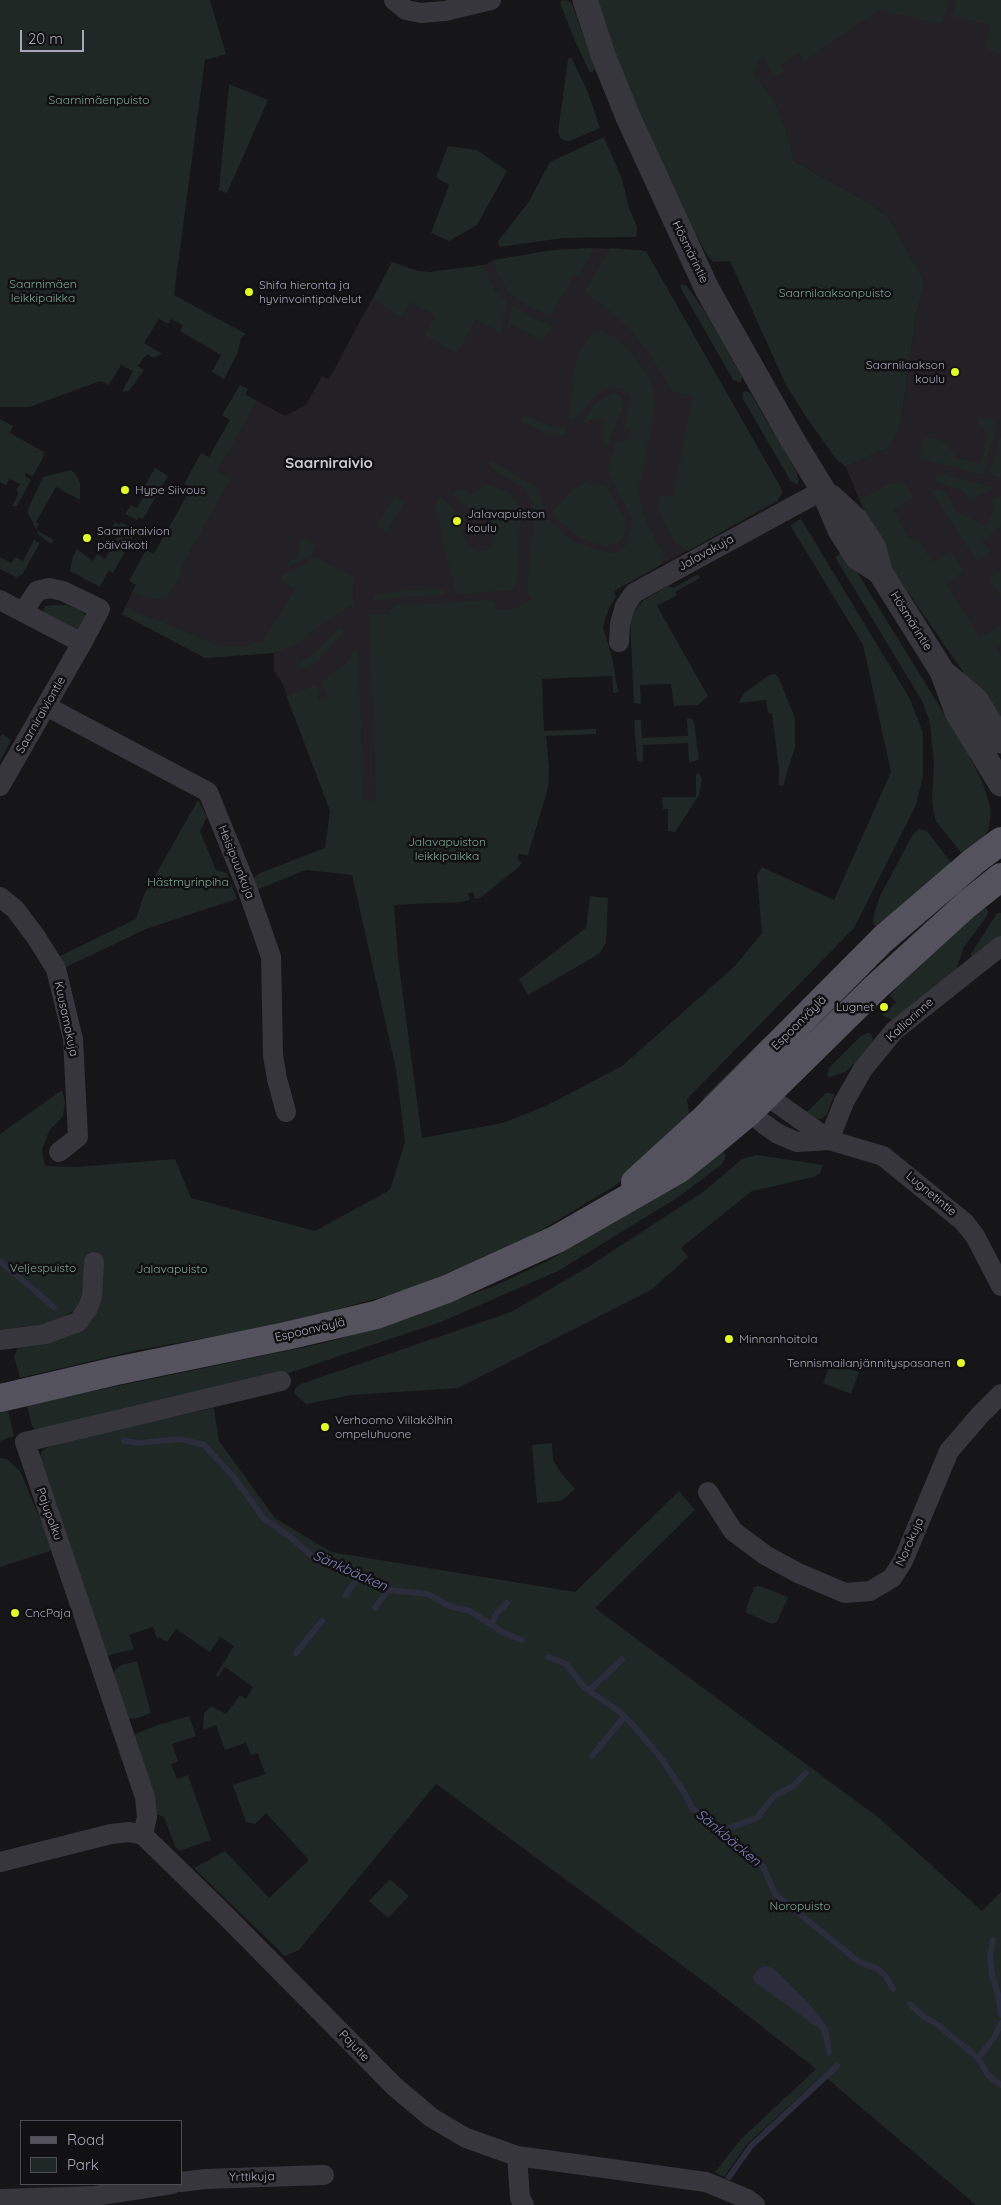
<!DOCTYPE html>
<meta charset="utf-8">
<style>
body{margin:0}
#map{position:relative;width:1001px;height:2205px;overflow:hidden;background:#161517;font-family:Quicksand,sans-serif}
canvas{display:block}
.legend{position:absolute;left:20px;top:2120px;width:162px;height:65px;box-sizing:border-box;background:#111012;border:1px solid #4e4c54;margin:0;padding:6px 9px;list-style:none;font-size:15px;color:#a9a6b8}
.legend li{display:flex;align-items:center;gap:10px;height:25px}
.legend b{width:25px;border:1px solid #4e4c54}
.scale{position:absolute;left:20px;top:30px;width:64px;height:22px;box-sizing:border-box;border:2px solid #a9a6b8;border-top:0;padding-left:6px;font-size:15px;line-height:18px;white-space:nowrap;color:#a9a6b8;-webkit-text-stroke:4px #111012;paint-order:stroke}
</style>
<div id="map">
<canvas width="1001" height="2205"></canvas>
<ul class="legend">
<li><b style="height:6px;background:#54525c"></b>Road</li>
<li><b style="height:14px;background:#1f2825"></b>Park</li>
</ul>
<div class="scale">20 m</div>
</div>
<script>
const c = document.querySelector('canvas').getContext('2d');
c.lineJoin = 'round';
function fillPath(path, color) { c.fillStyle = color; c.fill(path, 'evenodd'); }
const shape = rows => new Path2D(rows.map(r => 'M' + r).join(''));
function stroke(path, color, width, dash) { c.strokeStyle = color; c.lineWidth = width; c.lineCap = dash ? 'butt' : 'round'; c.setLineDash(dash || []); c.stroke(path); }
function write(font, color, halo, rows, align = 'center') {
  c.font = font + ' Quicksand,sans-serif'; c.lineWidth = 5; c.setLineDash([]); c.textBaseline = 'middle'; c.strokeStyle = halo; c.fillStyle = color; for (const [text, x, y, turn = 0] of rows) {
    c.save(); c.translate(x, y); c.rotate((+turn || 0) * Math.PI / 180); c.textAlign = isNaN(turn) ? turn : align; if (halo) c.strokeText(text, 0, 0); c.fillText(text, 0, 0); c.restore();
  }
}
fillPath(shape([
 [842,0,1001,0,1001,713,881,553,846,467,885,449,902,414,916,316,925,282,889,218,874,206,794,161,786,128,773,99,754,73,762,55],
 [592,248,641,250,781,488,782,494,777,501,614,591,539,601,518,795,328,804,282,683,274,671,274,653,205,658,122,614,132,592,245,394,285,416,306,405,322,376,329,379,392,262,418,271,430,272,484,265,494,260,554,250]
]), '#232125');
fillPath(shape([
 [0,0,210,0,226,54,205,60,174,295,246,334,241,338,237,354,224,379,212,372,221,355,180,331,183,325,171,319,168,324,159,319,144,343,162,354,153,358,147,354,138,366,144,370,129,391,122,392,133,371,121,365,109,385,100,381,30,407,0,407],
 [562,0,569,1,572,4,595,69,592,73,589,71,576,43,560,3],
 [594,0,948,0,942,24,878,10,804,61,799,53,781,64,785,72,774,76,762,56,754,73,773,99,786,128,794,161,874,206,889,218,925,282,916,316,902,414,894,441,885,449,846,467,837,460,806,417,786,385,730,261,713,262,707,255,673,193,641,123],
 [957,0,1001,0,1001,54,986,48,991,25,952,16],
 [571,57,588,92,600,128,570,141,566,141,560,138,558,132,568,59],
 [229,84,268,100,227,193,219,190],
 [604,137,622,179,629,208,637,227,636,237,563,238,499,247,498,241,528,203,550,162],
 [448,146,477,150,507,171,477,225,449,241,431,233,449,185,436,177],
 [592,248,589,258,579,274,573,276,552,314,548,315,520,302,508,292,495,267,494,260,553,250],
 [610,248,646,251,781,488,782,494,777,501,688,551,675,543,660,515,658,506,661,495,673,497,693,396,672,391,651,356,630,329,608,309,585,292],
 [392,262,418,271,430,272,484,265,494,290,506,301,501,333,476,319,457,353,425,335,436,316,410,302,401,316,373,300],
 [682,284,687,286,706,313,742,377,741,383,733,380,680,287],
 [513,305,533,318,553,326,542,341,511,324,505,335],
 [595,331,602,331,613,336,626,347,644,370,653,389,655,407,638,490,643,515,664,556,663,560,660,565,614,591,616,597,609,608,603,627,612,657,618,692,613,693,612,676,542,679,544,731,596,729,596,734,546,736,549,767,548,788,528,855,520,854,517,859,521,863,520,866,480,898,475,899,473,892,468,893,470,900,461,902,394,905,398,958,422,1138,502,1123,546,1106,622,1066,734,967,762,933,757,875,762,867,834,900,891,772,863,645,790,525,801,519,910,699,923,733,923,775,916,805,854,928,687,1099,690,1118,616,1185,518,1244,404,1291,288,1323,138,1350,20,1378,14,1356,18,1348,25,1345,47,1343,85,1329,96,1312,82,1301,75,1310,55,1322,0,1330,0,1134,62,1090,65,1102,63,1116,49,1131,42,1150,45,1166,75,1167,175,1159,191,1198,315,1231,390,1190,405,1142,396,1069,352,875,306,870,256,890,253,878,260,873,325,848,330,811,287,697,315,685,319,689,318,699,328,698,322,686,322,682,349,661,355,649,358,650,364,801,376,800,369,615,390,614,390,611,396,606,488,600,494,601,496,604,495,610,511,610,532,600,527,592,534,512,533,501,522,487,490,467,489,463,491,461,538,488,546,518,574,542,608,553,619,552,627,544,633,520,610,476,608,469,609,461,615,445,618,441,628,440,631,431,624,428,630,402,628,394,623,389,615,387,606,388,595,396,580,414,573,419,568,420,571,407,574,371,580,351,590,335],
 [240,385,248,389,245,395,257,401,217,471,231,478,192,547,179,574,179,578,166,599,150,598,132,592,136,585,129,581,146,550,154,554,191,488,184,484,201,453,209,457,230,420,222,415],
 [746,391,751,394,796,471,799,480,797,485,790,480,786,473,743,399,743,392],
 [615,393,620,395,623,401,622,410,606,448,604,445,604,422,602,419,595,418,582,424,591,409,602,398],
 [524,416,554,427,564,426,566,431,563,434,556,436,546,434,521,421],
 [979,417,997,421,983,475,919,458,924,440,928,437,946,442,956,458,981,464,988,438,987,433,979,424],
 [0,419,13,426,10,433,44,452,44,456,33,476,26,473,25,476,31,480,17,506,12,506,19,493,16,491,20,484,9,479,6,485,0,482],
 [1001,435,1001,478,990,475],
 [155,468,168,476,143,519,139,517,137,520,125,514,131,505,137,508,149,487,145,485],
 [71,470,76,474,80,483,80,500,56,487,36,522,39,524,36,530,54,540,51,544,39,535,28,513,28,509,43,477],
 [940,473,995,488,975,498,969,499,963,490,935,482,936,476],
 [585,482,590,485,605,485,624,518,625,528,623,538,618,543,605,546,587,541,573,533,551,513,572,490],
 [900,482,905,484,913,497,893,510,909,538,919,541,932,562,951,550,964,571,946,583,979,637,1001,626,1001,643,995,647,1001,656,1001,727,881,553,877,532,860,500,889,484],
 [487,484,509,492,521,508,517,580,512,590,461,594,456,592,454,587,435,505,438,498,441,497,460,516,463,521,462,536,470,547,477,552,488,550,492,546,494,535,491,522,485,515,462,505,453,494,454,491,460,489,473,494],
 [930,490,939,490,945,492,957,512,986,526,995,506,990,503,991,501,1001,496,1001,527,982,541,991,553,977,562],
 [394,496,404,502,387,531,377,526],
 [115,522,120,525,121,522,133,528,132,530,136,532,113,573,109,570,100,587,70,571,73,556,77,549,93,561,97,554,105,559,117,538,109,534],
 [302,538,316,545,311,555,285,568,291,559,294,560,301,548,298,546],
 [34,540,40,543,22,575,16,577,0,569,0,557,11,563,15,557,23,561],
 [844,551,967,751,984,786,991,810,989,828,981,842,963,855,936,821,933,809,932,796,934,765,930,723,922,701,835,557],
 [317,557,353,578,353,605,328,619,296,644,274,653,205,658,122,614,125,607,217,645,236,647,246,646,258,641,262,643,295,589,280,580,282,576],
 [1001,570,1001,596,989,578],
 [698,574,700,578,675,592,677,595,657,606,708,696,698,705,674,706,671,684,640,685,641,704,634,703,630,622,632,613,644,600,668,586,673,588],
 [442,589,444,594,374,600,374,595,413,590],
 [53,605,66,605,80,610,86,616,88,622,77,630,67,626,43,611,45,606],
 [339,629,343,631,342,634,318,661,305,669,300,667,301,661,311,656],
 [775,674,779,678,795,718,795,747,783,786,779,785,779,770,772,714,768,713,766,700,739,703,744,693,769,675],
 [690,718,694,721,699,759,696,761,689,762,688,743,643,745,643,762,637,761,634,720,641,720,642,738,688,736,687,719],
 [2,734,11,740,0,761,0,738],
 [699,773,702,779,699,795,675,832,668,831,668,809,663,809,662,797,696,797,696,774],
 [198,800,207,817,200,831,216,870,227,873,237,899,146,929,66,967,58,957,136,919,144,895],
 [919,829,927,831,952,864,879,926,876,926,873,924,874,914,880,896,913,834],
 [590,896,608,898,606,943,599,954,528,995,519,979,586,928],
 [983,904,988,911,987,916,964,947,956,970,894,1021,882,1015,896,1002,890,996,904,977],
 [997,913,1001,913,1001,937,972,960,971,954],
 [867,1033,870,1033,873,1038,872,1043,855,1063,845,1072,830,1077,827,1075,829,1068,860,1037],
 [766,1036,771,1042,702,1104,704,1097],
 [826,1093,835,1094,827,1114,821,1119,813,1118,806,1113],
 [721,1147,726,1156,722,1164,680,1196,558,1271,441,1322,277,1377,36,1431,32,1426,27,1406,36,1403,324,1343,405,1319,494,1286,548,1261,672,1185],
 [757,1155,823,1165,820,1173,814,1177,752,1191,681,1248,688,1257,651,1290,458,1388,352,1395,306,1404,294,1393,296,1387,301,1384,511,1312,588,1267,703,1192,742,1159],
 [831,1362,859,1372,851,1394,823,1383],
 [214,1408,219,1441,275,1518,331,1552,575,1592,679,1491,695,1510,595,1608,879,1818,982,1911,1001,1892,1001,2205,976,2205,823,2075,747,2144,724,2177,715,2172,741,2139,816,2069,710,1986,436,1784,299,1950,285,1956,194,1868,225,1851,269,1898,309,1860,266,1813,255,1824,246,1822,233,1785,265,1774,258,1753,251,1755,246,1743,225,1750,216,1725,203,1730,204,1713,211,1706,226,1714,240,1695,246,1699,253,1687,225,1667,218,1677,216,1675,234,1646,220,1637,210,1652,176,1629,167,1642,159,1637,157,1639,153,1627,129,1635,134,1649,106,1656,38,1465,42,1451,54,1443],
 [8,1411,14,1436,0,1441,0,1413],
 [552,1443,553,1460,561,1473,575,1489,561,1501,537,1503,532,1445],
 [0,1458,7,1459,20,1471,53,1550,0,1567],
 [760,1586,788,1597,777,1622,772,1624,745,1612,754,1587],
 [137,1661,151,1713,134,1719,127,1718,111,1679,115,1670,121,1665],
 [189,1716,196,1736,172,1744,178,1761,171,1764,177,1779,188,1775,211,1840,179,1851,175,1846,164,1817,156,1814,134,1736,138,1733,155,1726],
 [390,1879,409,1896,388,1918,369,1901]
]), '#1f2825');
fillPath(shape([
 [765,1966,773,1968,809,2004,828,2027,832,2053,828,2057,821,2030,755,1982,753,1977,758,1969]
]), '#2b2c3c');
stroke(shape([
 [0,1261,54,1307],
 [124,1441,139,1443,181,1439,204,1445,233,1476,264,1519,289,1536,311,1555,389,1590,428,1594,449,1606,470,1611,504,1633,522,1640],
 [346,1595,359,1576],
 [375,1608,388,1590],
 [492,1624,496,1614,507,1603],
 [296,1653,322,1621],
 [548,1657,566,1664,585,1688,620,1712,634,1726,661,1758,685,1794,692,1808,722,1831,735,1848,763,1866,775,1894,859,1962,876,1968,885,1975,893,1989],
 [589,1691,622,1659],
 [592,1756,624,1717],
 [722,1831,757,1818,774,1796,793,1786,806,1773],
 [993,1940,990,1956,992,1975,999,1997,1001,2015],
 [910,2004,924,2017,938,2025,978,2058,988,2075,1001,2085],
 [978,2058,994,2038,1001,2023],
 [729,2177,751,2146,837,2066]
]), '#2b2c3c', 6);
stroke(shape([
 [394,0,406,10,421,13,445,11,491,0],
 [0,600,82,643,0,786],
 [23,612,37,591,49,588,63,591,100,609,82,643],
 [619,642,620,624,625,606,634,593,823,490],
 [46,706,208,792,247,888,271,957,273,1055,277,1079,286,1112],
 [0,897,15,909,36,937,56,969,73,1039,78,1137,59,1152],
 [754,1091,766,1095,829,1140],
 [744,1101,749,1112,764,1124,778,1134,797,1142,829,1140,883,1156,964,1222,975,1236,1001,1286],
 [829,1140,844,1102,863,1069,894,1031,1001,946],
 [0,1340,45,1334,78,1322,88,1308,92,1297,94,1262],
 [708,1492,733,1531,765,1555,798,1573,845,1593,870,1591,892,1578,903,1561,949,1451,980,1415,1001,1394],
 [143,1835,147,1817,145,1797,25,1442,281,1381],
 [0,1862,111,1834,129,1832,143,1835,225,1915,395,2087,432,2118,466,2138,517,2156,706,2182,747,2199,755,2205],
 [517,2156,520,2198,524,2205],
 [181,2182,205,2179,324,2175],
 [0,2199,95,2196,172,2184]
]), '#38363d', 20);
stroke(shape([
 [585,0,603,55,628,117,707,289,793,441,823,490,840,530,857,557,880,572],
 [831,497,856,520,874,548,880,572,942,671,957,712,1001,784],
 [944,673,976,700,1001,741]
]), '#38363d', 25);
stroke(shape([
 [635,1182,704,1119,883,939,974,861,1001,841],
 [0,1398,116,1371,286,1336,376,1315,447,1289,557,1239,679,1169,719,1137,749,1112,876,987,966,905,1001,877]
]), '#54525c', 28);
for (const [x, y, r, color] of [
 [249,292,5,"#e2fc28"],
 [955,372,5,"#e2fc28"],
 [125,490,5,"#e2fc28"],
 [457,521,5,"#e2fc28"],
 [87,538,5,"#e2fc28"],
 [884,1007,5,"#e2fc28"],
 [729,1339,5,"#e2fc28"],
 [961,1363,5,"#e2fc28"],
 [325,1427,5,"#e2fc28"],
 [15,1613,5,"#e2fc28"]
]) { const dot = new Path2D(); dot.arc(x, y, r, 0, 2 * Math.PI); c.fillStyle = color; c.fill(dot); stroke(dot, '#111012', 2); }
write('12px', '#7ca491', '#111012', [
 ["Saarnimäenpuisto",99,100],
 ["Saarnimäen",43,284],
 ["leikkipaikka",43,298],
 ["Saarnilaaksonpuisto",835,293],
 ["Jalavapuiston",447,842],
 ["leikkipaikka",447,856],
 ["Hästmyrinpiha",188,882],
 ["Veljespuisto",43,1268],
 ["Jalavapuisto",172,1269],
 ["Noropuisto",800,1906]
]);
write('12px', '#a9a6b8', '#111012', [
 ["Hösmärintie",690,252,64],
 ["Jalavakuja",706,553,-29],
 ["Hösmärintie",911,621,58],
 ["Saarniraiviontie",41,715,-60],
 ["Heisipuunkuja",236,862,68],
 ["Kuusamakuja",66,1019,78],
 ["Kalliorinne",910,1020,-42],
 ["Espoonväylä",799,1023,-45],
 ["Lugnetintie",931,1194,40],
 ["Espoonväylä",310,1330,-13],
 ["Pajupolku",49,1514,70],
 ["Norokuja",910,1542,-66],
 ["Pajutie",354,2046,46],
 ["Yrttikuja",252,2177,-1]
]);
write('12px', '#a9a6b8', '#111012', [
 ["Shifa hieronta ja",259,285],
 ["hyvinvointipalvelut",259,299],
 ["Saarnilaakson",945,365,"right"],
 ["koulu",945,379,"right"],
 ["Hype Siivous",135,490],
 ["Jalavapuiston",467,514],
 ["koulu",467,528],
 ["Saarniraivion",97,531],
 ["päiväkoti",97,545],
 ["Lugnet",874,1007,"right"],
 ["Minnanhoitola",739,1339],
 ["Tennismailanjännityspasanen",951,1363,"right"],
 ["Verhoomo Villakölhin",335,1420],
 ["ompeluhuone",335,1434],
 ["CncPaja",25,1613]
], 'left');
write('italic 14px', '#7b80b5', '#111012', [
 ["Sänkbäcken",350,1571,24],
 ["Sänkbäcken",728,1838,40]
]);
write('bold 15px', '#cac8d4', '#111012', [
 ["Saarniraivio",329,463]
]);
</script>
